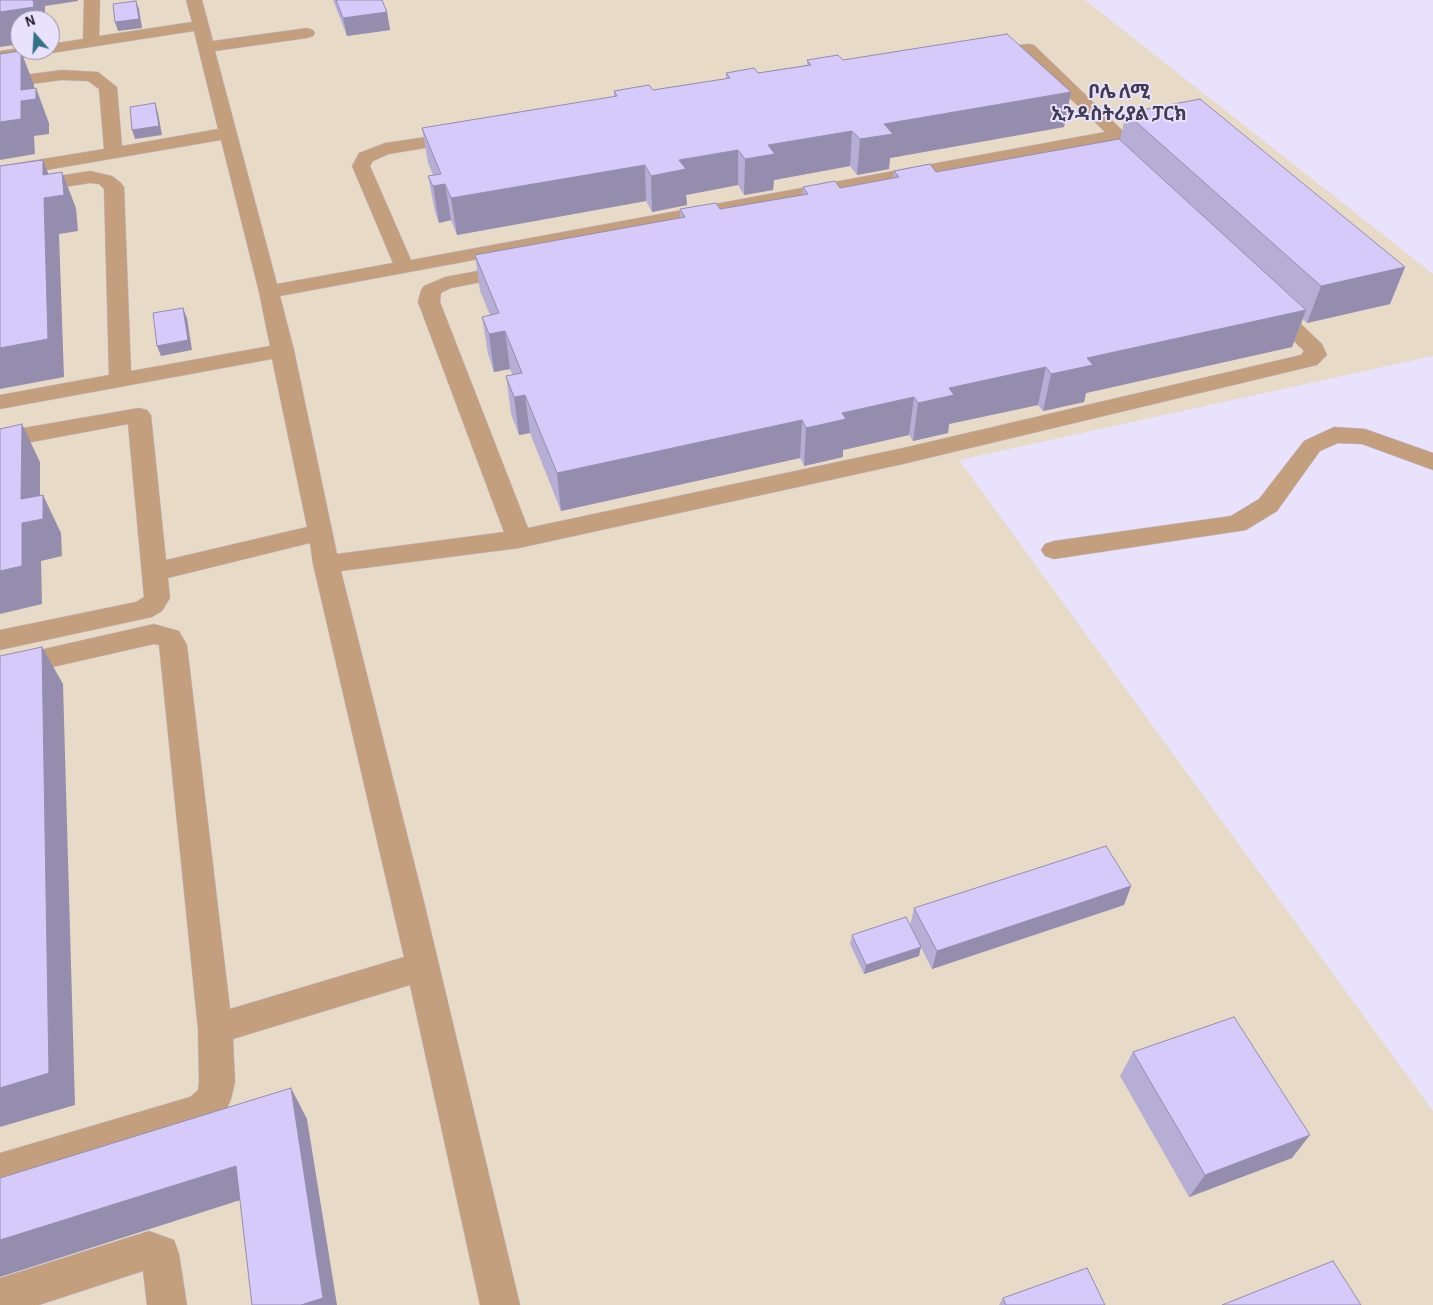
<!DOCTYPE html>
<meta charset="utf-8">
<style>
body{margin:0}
#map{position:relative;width:1433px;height:1305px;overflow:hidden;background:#e8e2fd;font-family:"Alegreya Sans",sans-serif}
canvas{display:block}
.north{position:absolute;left:10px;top:10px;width:50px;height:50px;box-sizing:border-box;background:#e8e2fd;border:1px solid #9691a5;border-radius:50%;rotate:341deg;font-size:14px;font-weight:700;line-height:20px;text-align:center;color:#1b1822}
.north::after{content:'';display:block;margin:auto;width:18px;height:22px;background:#327286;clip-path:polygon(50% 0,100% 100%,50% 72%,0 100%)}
</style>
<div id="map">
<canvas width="1433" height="1305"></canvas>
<div class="north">N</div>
</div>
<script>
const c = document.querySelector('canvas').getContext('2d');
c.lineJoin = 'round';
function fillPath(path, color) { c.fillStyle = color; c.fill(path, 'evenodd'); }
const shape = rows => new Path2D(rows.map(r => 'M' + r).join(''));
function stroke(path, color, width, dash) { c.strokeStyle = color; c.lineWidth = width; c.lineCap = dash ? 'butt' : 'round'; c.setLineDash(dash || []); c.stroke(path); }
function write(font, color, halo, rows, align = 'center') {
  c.font = font + ' "Alegreya Sans","Noto Sans Ethiopic",sans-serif'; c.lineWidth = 4; c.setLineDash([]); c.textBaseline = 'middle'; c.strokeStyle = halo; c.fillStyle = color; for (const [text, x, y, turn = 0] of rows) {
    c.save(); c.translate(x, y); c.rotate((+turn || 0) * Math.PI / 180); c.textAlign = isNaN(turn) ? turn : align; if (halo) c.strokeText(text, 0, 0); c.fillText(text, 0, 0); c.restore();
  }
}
fillPath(shape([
 [0,0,1085,0,1433,274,1433,356,959,460,1433,1111,1433,1305,0,1305],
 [20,20,50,20,50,50,20,50]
]), '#e7dbc7');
const minor = shape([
 [84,0,100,0,99,36,192,22,186,0,202,0,213,41,307,28,313,30,315,33,313,36,307,38,215,51,277,284,393,263,352,166,359,153,385,143,461,132,467,133,470,137,467,141,389,154,373,161,370,166,411,260,1105,132,1024,54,987,59,981,58,979,54,981,50,987,49,1028,44,1034,45,1124,132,1121,140,1115,141,280,296,294,350,337,554,504,532,418,302,421,290,424,286,445,277,514,264,521,266,524,270,521,274,514,276,451,288,441,293,440,302,528,528,903,448,1301,355,1304,351,1260,308,1263,303,1271,302,1279,303,1322,344,1327,355,1317,365,903,464,519,548,341,571,425,906,520,1305,480,1305,410,985,233,1039,235,1082,231,1099,226,1111,213,1123,0,1189,0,1153,190,1097,198,1090,199,1082,198,1029,159,645,154,644,0,679,0,659,154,624,179,631,187,645,230,1009,404,957,313,564,310,543,168,578,170,598,162,611,152,617,0,650,0,630,136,602,144,597,128,424,0,448,0,432,139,408,147,410,151,415,166,560,307,527,272,359,0,409,0,395,109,375,104,189,99,184,90,183,0,197,0,185,90,171,112,176,121,183,124,187,131,371,270,346,259,292,221,140,0,178,0,166,104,149,99,89,88,81,62,80,0,88,0,78,62,70,98,72,117,87,122,146,218,129,194,31,0,61,0,51,20,48,20,50,50,50,50,44,83,39,84,0],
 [1334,427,1365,429,1433,453,1433,470,1362,444,1338,443,1320,451,1277,511,1246,530,1054,559,1045,556,1041,550,1045,544,1054,541,1231,516,1259,499,1304,441,1334,427],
 [149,1231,174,1240,179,1254,187,1305,147,1305,143,1271,39,1305,0,1305,0,1278,149,1231]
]);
stroke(minor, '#c3bed6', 1);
fillPath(minor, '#c49f7e');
fillPath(shape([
 [333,0,382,0,387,12,390,30,347,36],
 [807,60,843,60,1071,92,1064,127,890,158,889,169,857,175,850,166,774,180,773,190,744,195,738,185,686,195,687,205,652,212,646,201,457,235,451,220,439,223,435,212,428,176,433,175,428,163,422,128,614,97,614,91,653,90,726,79,726,73,758,73,807,65],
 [1126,113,1405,267,1390,304,1307,323,1303,319,1292,347,1086,393,1084,402,1043,411,1038,405,949,424,948,433,913,441,909,435,843,450,843,457,804,466,800,458,561,511,530,433,519,435,511,414,506,376,513,375,510,369,494,372,488,354,482,317,490,315,480,291,475,255,680,218,680,209,720,209,802,195,803,187,840,188,893,178,894,171,936,172,1120,140],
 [1131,886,1124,905,932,969,910,926,914,908],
 [852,935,919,956,864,974,850,944],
 [1133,1052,1292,1158,1189,1197,1120,1076],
 [1003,1298,1105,1305,999,1305]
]), '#b7aed6');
fillPath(shape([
 [33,0,78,0,78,1,45,6,45,20,20,20,20,44,0,47,0,12],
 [136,1,139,9,142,28,118,31,115,22],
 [387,12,390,30,347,36,343,18],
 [21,51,34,85,34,99,36,88,49,123,49,134,34,136,35,154,0,160,0,122,21,90],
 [1071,92,1064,127,890,158,889,169,857,175,860,139,884,124],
 [155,103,158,113,162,135,135,139,132,130],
 [852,131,850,166,774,180,773,190,744,195,745,159,768,145],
 [738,150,738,185,686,195,687,205,652,212,651,176,679,160],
 [43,160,57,196,62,172,76,208,78,231,59,234,64,377,0,389,0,348,43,175],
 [645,165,646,201,457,235,451,198],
 [445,184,451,220,439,223,433,186],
 [1405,267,1390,304,1307,323,1321,286],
 [183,308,187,318,192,350,161,356,157,346],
 [1306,310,1292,347,1086,393,1084,402,1043,411,1051,374,1087,358],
 [505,331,510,369,494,372,489,334],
 [1046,367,1038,405,949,424,948,433,913,441,918,403,949,388],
 [525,395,530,433,519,435,514,397],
 [914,397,909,435,843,450,843,457,804,466,806,428,842,413],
 [802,420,800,458,561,511,557,473],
 [22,424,40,462,40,519,43,495,61,533,62,556,41,561,42,604,0,614,0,571,21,499],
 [42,647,63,684,75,1105,0,1127,0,1088],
 [1131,886,1124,905,932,969,937,951],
 [921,947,919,956,864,974,866,965],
 [291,1088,307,1119,337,1305,301,1305],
 [1310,1135,1292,1158,1189,1197,1205,1175],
 [236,1166,256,1195,0,1277,0,1240]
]), '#958dae');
const building = shape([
 [0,0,33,0,34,7,0,12,0,0],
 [336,0,382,0,387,12,343,18,336,0],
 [136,1,139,19,115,22,113,4,136,1],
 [1007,34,1071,92,884,124,893,134,860,139,852,131,768,145,775,154,745,159,738,150,679,160,686,169,651,176,645,165,451,198,445,184,433,186,428,176,441,174,422,128,617,96,614,91,649,85,653,90,730,78,726,73,754,68,758,73,811,65,807,60,838,55,843,60,1007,34],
 [21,51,21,90,36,88,36,99,21,101,21,119,0,122,0,54,21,51],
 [1200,99,1405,267,1321,286,1126,113,1200,99],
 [155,103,159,126,132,130,130,107,155,103],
 [1119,139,1306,310,1087,358,1093,365,1051,374,1046,367,949,388,954,395,918,403,914,397,842,413,846,419,806,428,802,420,557,473,525,395,514,397,506,376,522,373,505,331,489,334,482,317,499,313,475,255,685,217,680,209,716,203,720,209,808,194,803,187,835,181,840,188,899,177,894,171,930,164,936,172,1119,139],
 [43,160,43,175,62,172,64,195,44,198,48,339,0,348,0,166,43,160],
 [183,308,188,340,157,346,153,313,183,308],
 [22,424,21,499,43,495,43,519,22,523,22,566,0,571,0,429,22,424],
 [42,647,49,1073,0,1088,0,656,42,647],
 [1106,846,1131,886,937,951,914,908,1106,846],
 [906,917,921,947,866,965,852,935,906,917],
 [1234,1017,1310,1135,1205,1175,1133,1052,1234,1017],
 [291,1088,323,1298,301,1305,252,1305,236,1166,0,1240,0,1178,291,1088],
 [1333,1261,1361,1305,1222,1305,1333,1261],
 [1087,1268,1105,1305,1006,1305,1003,1298,1087,1268]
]);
fillPath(building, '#d5caf9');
stroke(building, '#958dae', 1);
write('bold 19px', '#413c51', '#e8e2fd', [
 ["ቦሌ ለሚ",1119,92],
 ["ኢንዳስትሪያል ፓርክ",1119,114]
]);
</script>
